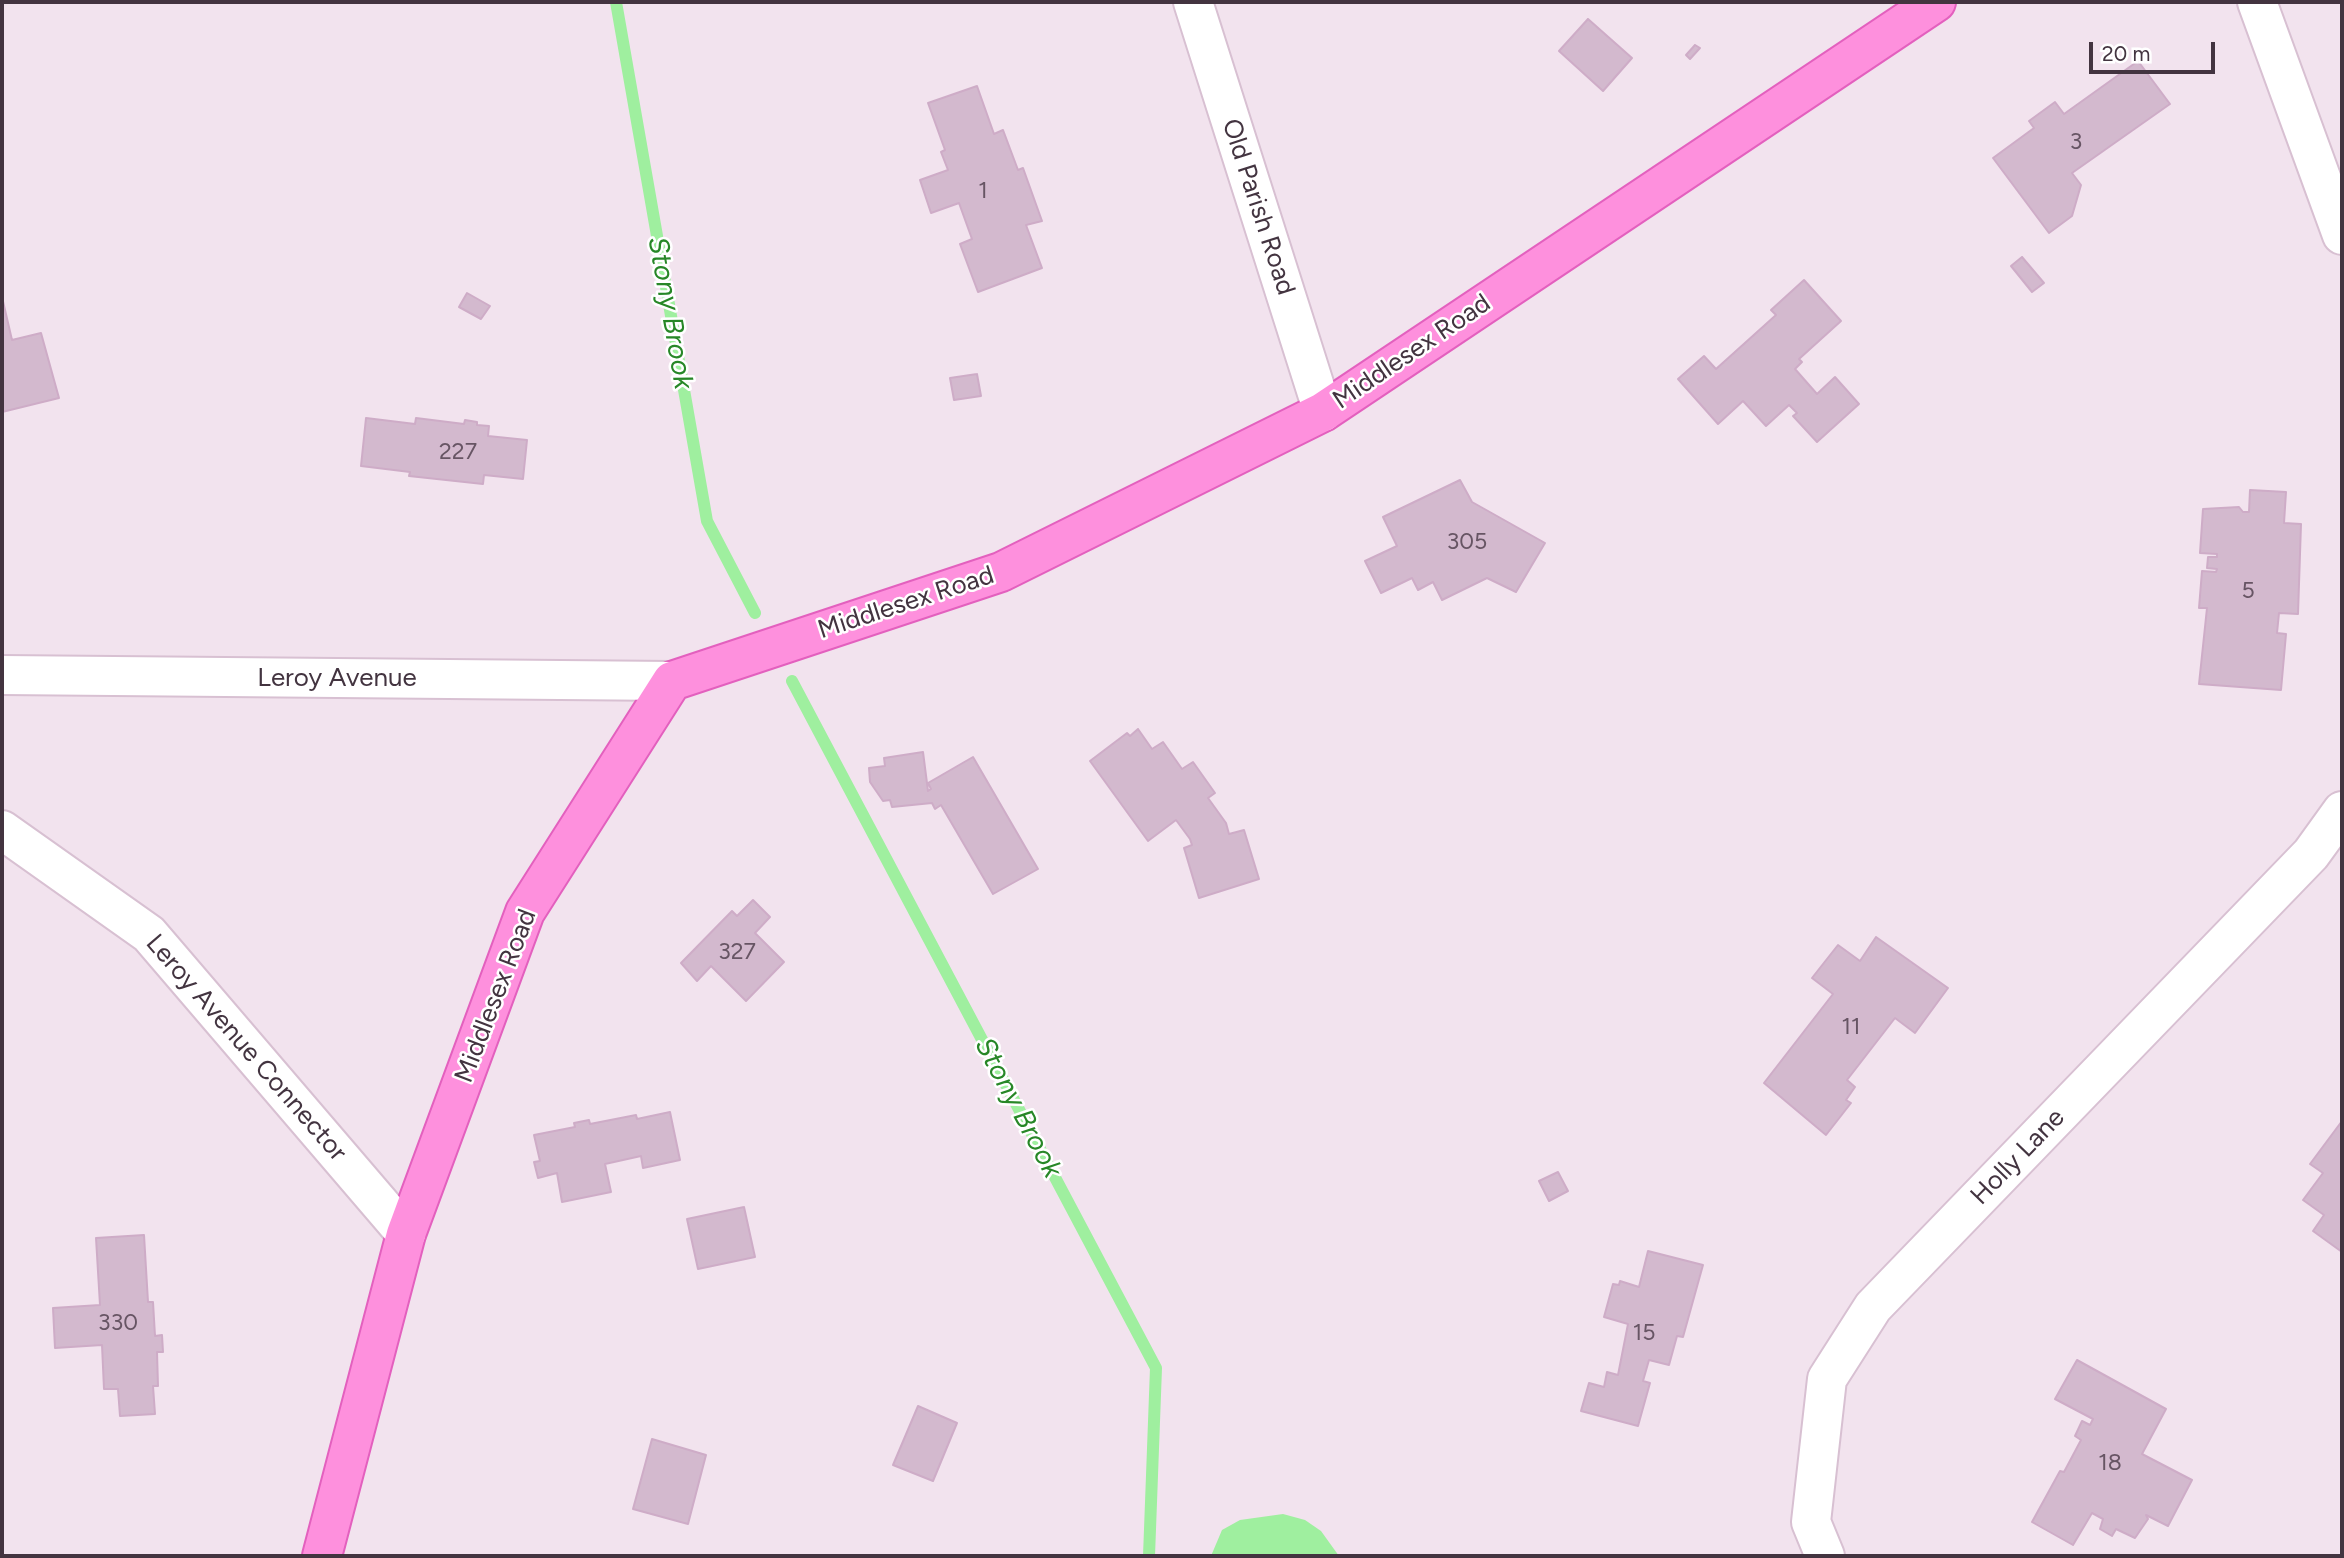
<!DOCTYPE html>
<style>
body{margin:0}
#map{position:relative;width:2344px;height:1558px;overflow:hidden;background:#f2e3ee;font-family:Figtree,sans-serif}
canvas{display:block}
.frame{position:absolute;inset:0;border:4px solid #433440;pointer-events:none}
.scale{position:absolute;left:2089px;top:42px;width:126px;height:32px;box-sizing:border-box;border:4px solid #433440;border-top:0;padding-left:9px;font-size:21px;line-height:24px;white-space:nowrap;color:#433440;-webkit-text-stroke:5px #fff;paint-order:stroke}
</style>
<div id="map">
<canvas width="2344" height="1558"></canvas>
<div class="frame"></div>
<div class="scale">20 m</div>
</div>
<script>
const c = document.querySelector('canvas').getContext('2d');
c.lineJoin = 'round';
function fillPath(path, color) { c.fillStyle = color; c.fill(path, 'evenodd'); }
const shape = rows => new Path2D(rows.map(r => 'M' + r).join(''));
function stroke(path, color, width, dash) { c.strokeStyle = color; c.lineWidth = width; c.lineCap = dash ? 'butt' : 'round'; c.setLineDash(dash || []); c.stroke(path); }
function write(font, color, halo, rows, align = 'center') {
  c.font = font + ' Figtree,sans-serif'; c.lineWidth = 5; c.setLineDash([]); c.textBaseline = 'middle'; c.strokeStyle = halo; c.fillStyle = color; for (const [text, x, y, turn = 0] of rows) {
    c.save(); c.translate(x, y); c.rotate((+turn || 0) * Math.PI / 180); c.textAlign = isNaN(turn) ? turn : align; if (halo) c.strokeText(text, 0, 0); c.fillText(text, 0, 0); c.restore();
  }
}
fillPath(shape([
 [1283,1514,1305,1520,1321,1531,1339,1556,1211,1556,1222,1530,1240,1520]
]), '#9fef9f');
stroke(shape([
 [616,2,707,521,755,613],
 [792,681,1156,1368,1149,1556]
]), '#9fef9f', 12);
const building = shape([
 [1588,19,1632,58,1603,91,1559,51,1588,19],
 [1695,45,1700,48,1690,59,1686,55,1695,45],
 [2138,61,2170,104,2072,173,2081,185,2072,216,2049,233,1993,158,2034,128,2029,121,2055,102,2064,114,2138,61],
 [977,86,994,134,1003,130,1018,170,1023,168,1042,221,1026,225,1042,268,978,292,960,244,972,239,959,203,931,213,920,180,948,170,941,152,945,150,928,103,977,86],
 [2022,257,2044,283,2032,292,2011,266,2022,257],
 [1804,280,1841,321,1799,359,1802,362,1795,369,1817,394,1835,377,1859,404,1817,442,1793,416,1797,413,1789,405,1766,426,1743,401,1718,424,1678,379,1704,356,1716,369,1776,315,1771,310,1804,280],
 [467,293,490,306,481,319,459,307,467,293],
 [2,297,12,340,41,333,59,398,2,412,2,297],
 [977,374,981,396,954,400,950,378,977,374],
 [366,418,415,424,416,418,464,424,465,420,477,422,477,425,489,426,488,436,527,440,523,479,484,475,483,484,409,476,410,472,361,466,366,418],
 [1460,480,1472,502,1545,543,1516,592,1487,578,1442,600,1433,582,1418,590,1412,578,1381,593,1365,561,1397,546,1383,517,1460,480],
 [2250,490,2286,492,2284,523,2301,524,2298,614,2279,613,2277,633,2286,634,2281,690,2199,684,2207,608,2199,608,2202,571,2216,572,2217,569,2207,568,2208,557,2217,557,2217,554,2200,553,2203,509,2239,507,2243,512,2249,512,2250,490],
 [1138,729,1152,749,1163,742,1182,769,1193,762,1215,793,1208,798,1226,823,1229,834,1244,830,1259,879,1199,898,1184,848,1192,845,1190,839,1176,820,1148,841,1090,761,1127,733,1130,736,1138,729],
 [923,752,928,791,931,789,928,783,973,757,1038,869,993,894,941,805,935,809,932,803,892,807,890,800,883,801,870,782,869,768,885,766,884,758,923,752],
 [753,900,770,917,755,933,784,962,746,1001,711,966,697,981,681,963,732,911,737,916,753,900],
 [1876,937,1948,988,1915,1033,1895,1018,1847,1080,1855,1087,1846,1100,1851,1103,1826,1135,1764,1083,1833,994,1812,978,1838,945,1860,961,1876,937],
 [670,1112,680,1160,643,1168,641,1156,605,1164,611,1192,562,1202,557,1173,538,1178,534,1162,540,1161,534,1135,575,1127,574,1123,589,1120,590,1124,636,1115,637,1119,670,1112],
 [2342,1121,2342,1252,2313,1231,2324,1215,2303,1200,2323,1173,2310,1164,2342,1121],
 [1558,1172,1568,1191,1549,1201,1539,1181,1558,1172],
 [744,1207,755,1257,698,1269,687,1219,744,1207],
 [144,1235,148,1302,153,1302,155,1336,162,1335,163,1352,157,1352,158,1386,153,1386,155,1414,120,1416,118,1389,104,1389,102,1345,55,1348,53,1308,100,1305,96,1238,144,1235],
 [1648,1251,1703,1265,1683,1337,1677,1336,1669,1365,1649,1360,1643,1381,1650,1383,1638,1426,1581,1411,1589,1383,1604,1387,1607,1372,1618,1375,1628,1324,1604,1317,1613,1284,1619,1285,1620,1281,1639,1287,1648,1251],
 [2077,1360,2166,1409,2142,1454,2192,1480,2168,1526,2146,1515,2148,1519,2135,1538,2116,1529,2112,1536,2100,1529,2103,1519,2092,1513,2073,1545,2032,1522,2060,1471,2064,1472,2081,1440,2075,1436,2082,1421,2090,1425,2093,1419,2055,1399,2077,1360],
 [918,1406,957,1423,933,1481,893,1465,918,1406],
 [652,1439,706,1455,688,1524,633,1509,652,1439]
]);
fillPath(building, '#d3b9ce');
stroke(building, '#ceacc7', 2);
const minor = shape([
 [1193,2,1323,412],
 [2257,2,2342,235],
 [2,675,672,681],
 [2,830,149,934,406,1234],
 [1825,1556,1811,1522,1827,1379,1873,1307,2311,854,2342,811]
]);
const major = shape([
 [322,1556,406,1234,525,912,672,681,1001,572,1323,412,1936,2]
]);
stroke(minor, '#d8c0d2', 42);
stroke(major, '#e360be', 42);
stroke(minor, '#fff', 38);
stroke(major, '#fe90dd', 38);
write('23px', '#675564', null, [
 ["3",2076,142],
 ["1",983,191],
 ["227",458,452],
 ["305",1467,542],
 ["5",2248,591],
 ["327",737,952],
 ["11",1851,1027],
 ["330",118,1323],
 ["15",1644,1333],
 ["18",2110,1463]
]);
write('26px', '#433440', '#fff', [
 ["Old Parish Road",1258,207,72],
 ["Middlesex Road",1412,352,-34],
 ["Middlesex Road",906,603,-18],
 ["Leroy Avenue",337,678],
 ["Middlesex Road",496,996,-69],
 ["Leroy Avenue Connector",246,1048,49],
 ["Holly Lane",2018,1157,-46]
]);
write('italic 28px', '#278727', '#fff', [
 ["Stony Brook",670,313,80],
 ["Stony Brook",1018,1108,62]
]);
</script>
